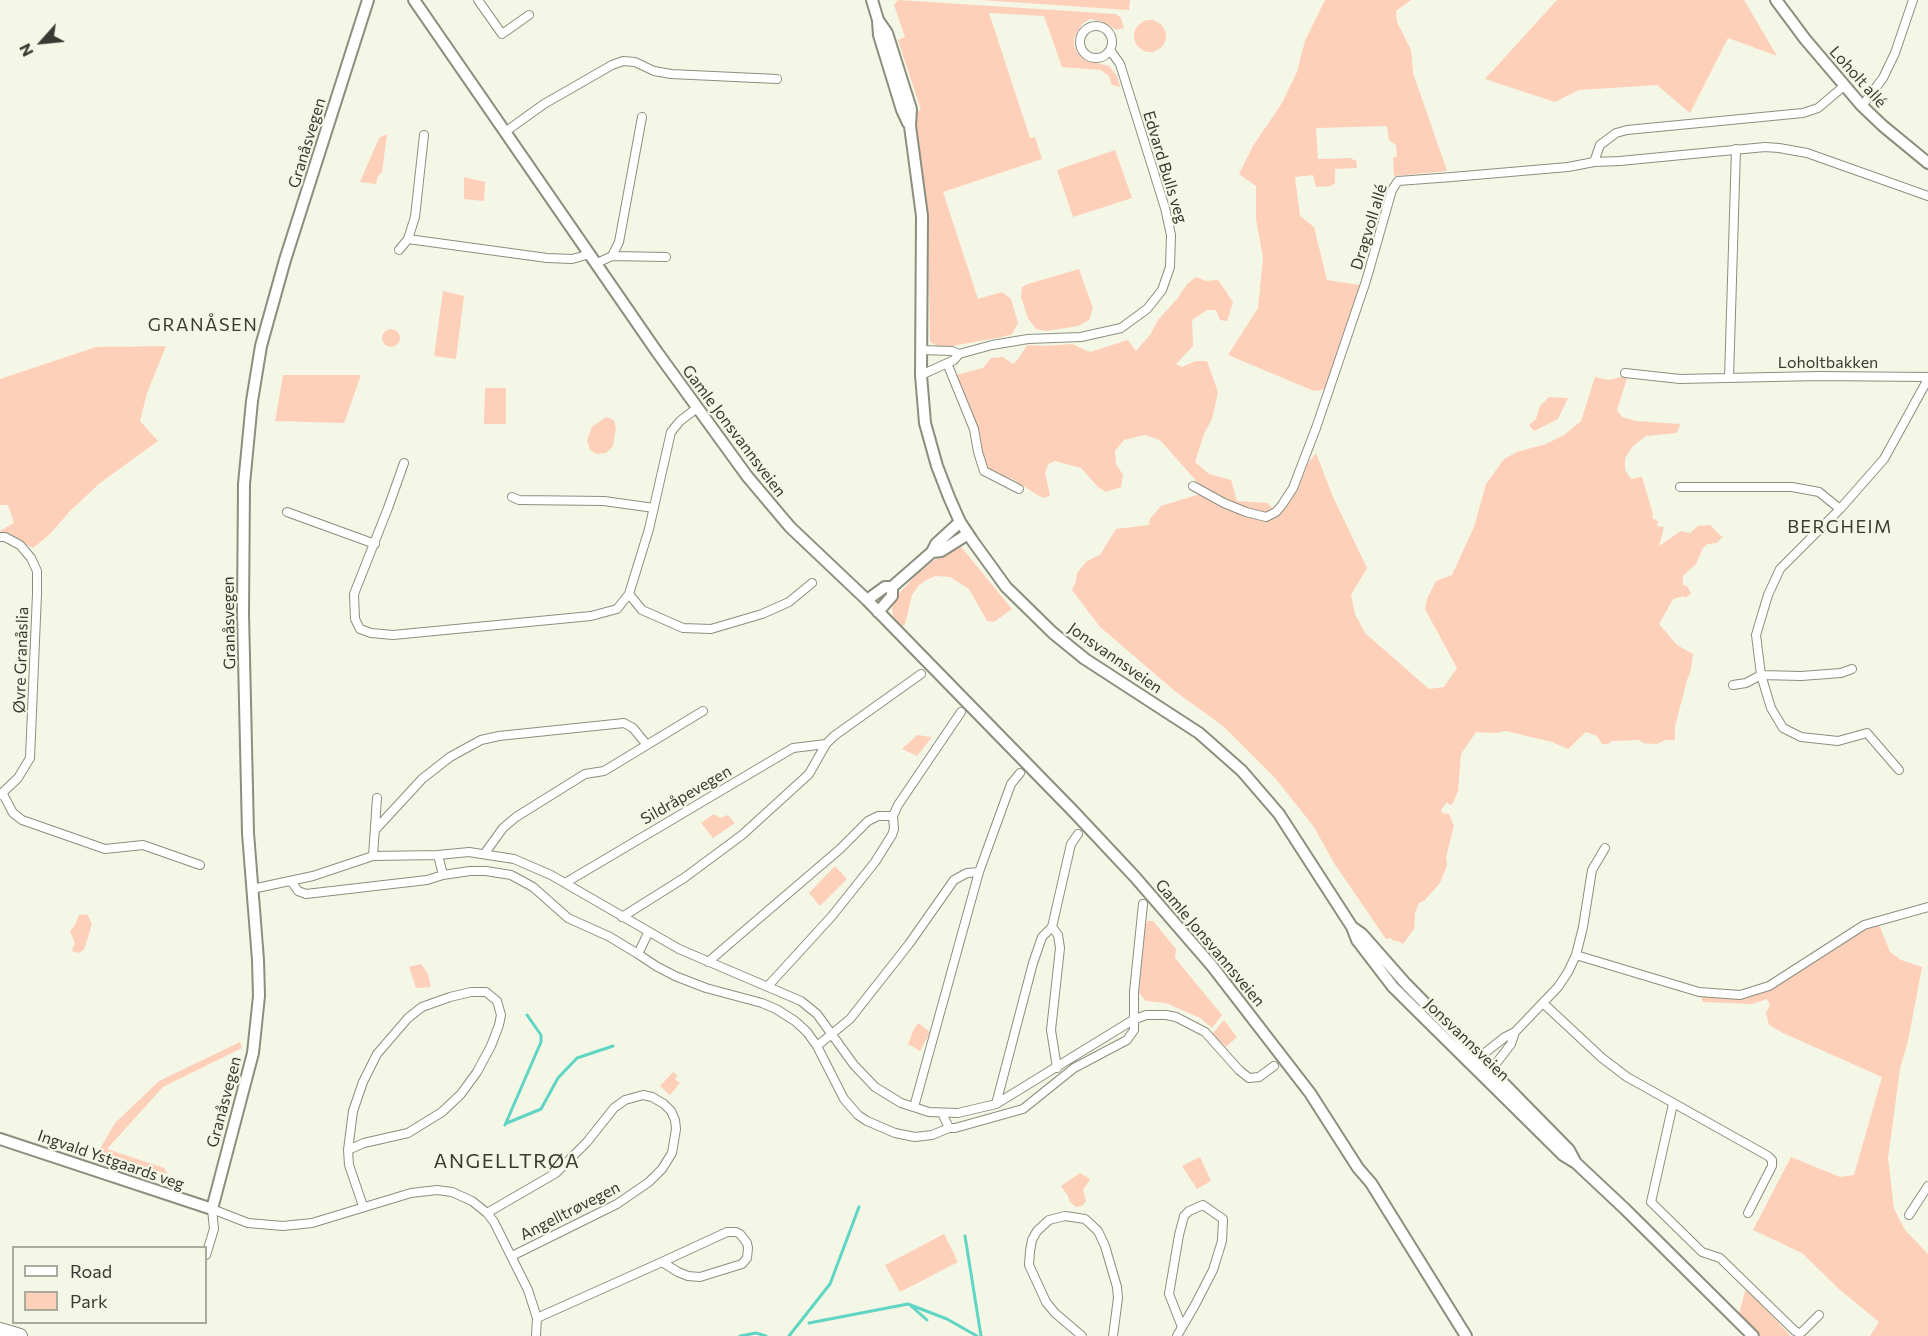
<!DOCTYPE html>
<meta charset="utf-8">
<style>
body{margin:0}
#map{position:relative;width:1928px;height:1336px;overflow:hidden;background:#f4f7e5;font-family:Commissioner,sans-serif}
canvas{display:block}
.legend{position:absolute;left:12px;top:1246px;width:195px;height:78px;box-sizing:border-box;background:#f4f7e5;border:2px solid #a9ab9d;margin:0;padding:8px 10px;list-style:none;font-size:18px;color:#383932}
.legend li{display:flex;align-items:center;gap:12px;height:30px}
.legend b{width:30px;border:2px solid #a9ab9d}
.north{position:absolute;left:12px;top:12px;width:60px;height:60px;-webkit-text-stroke:4px #f4f7e5;paint-order:stroke;rotate:243deg;font-size:16px;font-weight:700;line-height:24px;text-align:center;color:#383932}
.north::after{content:'';display:block;margin:auto;width:21px;height:27px;background:#383932;clip-path:polygon(50% 0,100% 100%,50% 72%,0 100%)}
</style>
<div id="map">
<canvas width="1928" height="1336"></canvas>
<ul class="legend">
<li><b style="height:8px;background:#fff"></b>Road</li>
<li><b style="height:16px;background:#fecfb9"></b>Park</li>
</ul>
<div class="north">N</div>
</div>
<script>
const c = document.querySelector('canvas').getContext('2d');
c.lineJoin = 'round';
function fillPath(path, color) { c.fillStyle = color; c.fill(path, 'evenodd'); }
const shape = rows => new Path2D(rows.map(r => 'M' + r).join(''));
function stroke(path, color, width, dash) { c.strokeStyle = color; c.lineWidth = width; c.lineCap = dash ? 'butt' : 'round'; c.setLineDash(dash || []); c.stroke(path); }
function write(font, color, halo, rows, align = 'center') {
  c.font = font + ' Commissioner,sans-serif'; c.lineWidth = 4.5; c.setLineDash([]); c.textBaseline = 'middle'; c.strokeStyle = halo; c.fillStyle = color; for (const [text, x, y, turn = 0] of rows) {
    c.save(); c.translate(x, y); c.rotate((+turn || 0) * Math.PI / 180); c.textAlign = isNaN(turn) ? turn : align; if (halo) c.strokeText(text, 0, 0); c.fillText(text, 0, 0); c.restore();
  }
}
fillPath(shape([
 [898,0,1116,14,1121,18,1124,28,1116,30,1104,22,1090,19,1082,24,1074,38,1074,46,1078,54,1085,60,1109,66,1117,76,1120,87,1112,85,1109,76,1101,70,1062,67,1044,16,989,13,1030,138,1035,137,1042,159,943,192,978,299,1002,292,1011,299,1018,323,1012,334,1002,337,941,348,930,342,928,222,922,168,913,113,921,110,898,40,905,37,894,5],
 [981,0,1130,0,1129,10],
 [1325,0,1411,0,1396,11,1397,22,1411,50,1413,73,1447,171,1394,176,1393,157,1397,157,1396,145,1389,140,1387,126,1316,128,1318,159,1352,158,1353,160,1356,160,1357,168,1335,169,1335,183,1331,186,1316,187,1313,175,1295,177,1300,216,1314,227,1327,280,1360,285,1326,389,1314,391,1228,355,1258,308,1263,258,1256,219,1256,186,1239,174,1253,146,1282,103,1297,72,1305,41],
 [1557,0,1744,0,1777,56,1728,38,1690,113,1657,85,1579,90,1555,102,1485,79],
 '1134 36a16 16 0 1 1 32 0a16 16 0 1 1-32 0Z',
 [387,134,382,172,378,176,376,184,360,182,379,138],
 [1115,150,1132,198,1073,217,1057,170],
 [464,177,485,182,484,201,464,199],
 [1079,269,1093,308,1089,320,1078,326,1046,331,1036,329,1028,318,1021,297,1022,287,1028,284],
 [1196,277,1206,281,1218,280,1233,302,1227,321,1220,320,1216,310,1207,310,1192,320,1193,346,1176,364,1182,367,1196,361,1207,361,1218,392,1212,419,1204,434,1195,462,1209,474,1231,480,1237,501,1268,503,1273,510,1286,504,1299,485,1308,463,1316,453,1333,497,1367,568,1351,595,1355,614,1365,633,1429,689,1444,687,1457,668,1425,609,1427,599,1436,581,1452,575,1474,527,1486,484,1504,459,1517,452,1546,444,1564,435,1581,421,1595,377,1609,380,1628,375,1617,410,1622,417,1636,421,1680,424,1677,433,1646,436,1633,446,1625,458,1625,470,1631,479,1642,477,1653,514,1652,518,1658,521,1657,526,1664,527,1659,546,1681,531,1690,533,1698,526,1710,525,1721,536,1723,536,1717,543,1707,544,1703,548,1696,564,1683,576,1683,585,1687,586,1691,594,1685,598,1684,596,1673,599,1659,624,1677,645,1693,654,1691,670,1687,680,1675,726,1675,740,1666,740,1656,744,1643,743,1639,740,1612,741,1608,744,1602,744,1597,736,1586,732,1568,749,1552,742,1506,731,1496,733,1476,732,1461,754,1458,791,1453,803,1450,805,1447,802,1441,810,1442,813,1449,814,1454,826,1446,857,1447,865,1440,883,1424,901,1419,903,1415,913,1414,929,1403,944,1398,941,1393,941,1391,938,1386,939,1334,863,1314,827,1276,779,1223,726,1176,692,1100,627,1072,590,1076,581,1077,573,1087,561,1100,555,1116,529,1149,525,1150,519,1161,506,1200,494,1199,484,1160,440,1145,435,1124,440,1115,451,1116,464,1123,475,1121,487,1106,492,1098,487,1081,468,1055,461,1048,464,1045,473,1050,495,1045,498,1039,496,1014,480,988,469,981,452,979,429,958,382,956,375,983,368,991,358,1003,357,1013,364,1019,358,1027,345,1045,346,1072,344,1090,352,1128,340,1136,351,1150,335,1158,320,1177,299,1187,284],
 [443,291,464,296,456,359,434,356],
 '382 338a9 9 0 1 1 18 0a9 9 0 1 1-18 0Z',
 [166,346,147,393,140,421,158,441,100,483,71,510,49,535,33,548,0,531,14,523,8,505,0,505,0,379,96,347],
 [283,375,361,375,344,423,275,421],
 [485,388,506,388,506,424,484,424],
 [1549,397,1568,398,1558,419,1534,431,1529,425,1536,419,1540,406],
 [606,417,614,420,616,429,614,439,613,446,606,453,596,454,590,450,587,440,592,427],
 [958,546,962,548,1012,609,994,622,987,621,969,589,950,577,936,576,926,580,918,586,912,595,905,624,901,628,895,622,893,615,892,609,894,599,917,574,933,561],
 [917,735,932,737,917,756,902,749],
 [714,814,720,818,728,815,735,823,713,838,701,823],
 [835,866,847,879,820,906,809,893],
 [87,914,92,924,84,950,78,953,72,951,75,943,70,931,75,925,79,915],
 [1147,921,1153,921,1176,949,1175,958,1222,1015,1212,1028,1200,1018,1166,1003,1146,1001,1139,993,1145,927],
 [1878,922,1890,952,1901,960,1922,967,1908,1041,1900,1069,1888,1158,1894,1209,1905,1230,1928,1254,1928,1336,1870,1336,1879,1322,1839,1289,1802,1253,1753,1230,1791,1157,1840,1177,1854,1175,1882,1077,1783,1033,1769,1025,1766,1013,1770,1005,1767,999,1752,1004,1703,1002,1699,992,1740,995,1769,986,1864,925],
 [421,964,428,974,431,987,416,988,409,967],
 [1224,1020,1237,1037,1226,1047,1212,1034],
 [918,1023,930,1032,920,1051,908,1044,914,1029],
 [240,1042,242,1048,163,1087,107,1149,164,1168,168,1174,97,1154,115,1123,159,1081],
 [673,1072,678,1076,675,1079,680,1083,670,1095,660,1086],
 [1200,1157,1211,1181,1197,1189,1182,1166],
 [1080,1173,1090,1179,1083,1190,1086,1201,1082,1206,1076,1207,1070,1202,1068,1196,1061,1186],
 [944,1234,958,1262,900,1292,885,1265],
 [1746,1288,1791,1336,1761,1336,1739,1314]
]), '#fecfb9');
stroke(shape([
 [507,1123,541,1109,558,1078,577,1058,613,1046],
 [505,1125,541,1042,541,1035,527,1015],
 [965,1236,981,1336],
 [910,1305,927,1320],
 [809,1323,908,1304,947,1319,977,1336],
 [740,1336,756,1333,766,1336],
 [789,1336,830,1284,859,1207]
]), '#60d5c3', 3);
const minor = shape([
 [478,0,502,34,529,15],
 '1080 42a16 16 0 1 1 32 0a16 16 0 1 1-32 0Z',
 [1862,106,1883,78,1895,53,1913,0],
 [505,132,544,104,612,65,623,61,635,62,654,71,671,74,777,79],
 [1594,162,1600,145,1616,133,1627,130,1803,113,1818,108,1844,86],
 [408,239,547,258,572,259,590,254],
 [399,250,408,239,415,217,424,135],
 [612,256,619,242,642,117],
 [597,263,612,256,666,257],
 [921,350,952,351,959,354,954,360,921,375],
 [959,354,992,345,1028,339,1081,337,1121,328,1147,309,1162,290,1170,267,1171,235,1165,208,1120,64,1110,50],
 [949,368,974,429,978,452,984,471,1019,489],
 [1625,373,1680,379,1819,376,1928,377],
 [1729,378,1736,149],
 [404,463,388,508,354,594,355,619,360,629,371,633,393,635,591,616,617,609,629,594,649,529,671,432,680,421,697,408],
 [1193,486,1224,503,1246,512,1266,517,1276,512,1282,505,1293,488,1316,428,1366,281,1392,190,1398,181,1452,177,1568,167,1594,162,1620,161,1765,147,1779,148,1807,153,1928,196],
 [1680,487,1792,487,1819,492,1840,509],
 [512,497,519,500,604,501,654,508],
 [287,512,375,544],
 [0,537,5,537,20,545,31,558,37,571,37,594,30,758,18,778,0,795],
 [629,594,642,610,683,628,711,629,762,614,789,602,812,583],
 [1733,685,1746,683,1761,675,1801,676,1841,673,1852,669],
 [1899,770,1867,733,1838,741,1801,737,1783,728,1771,708,1761,675,1756,635,1768,595,1780,569,1840,509,1884,459,1928,379],
 [3,794,13,813,22,820,105,849,143,845,200,865],
 [375,830,422,779,450,757,481,740,499,736,624,723,633,728,647,745],
 [485,853,503,828,516,817,585,774,604,771,703,711],
 [438,855,443,875,470,871,486,871,511,875,533,887,568,918,610,937,638,954],
 [373,856,377,798],
 [291,881,298,891,306,894,427,880,443,875],
 [565,883,793,748,826,744],
 [252,889,313,876,373,856,438,855,469,852,514,859,551,875,679,949,801,1001,817,1014,854,1065,875,1087,901,1103,929,1112,958,1113,996,1104,1133,1020,1146,1015,1166,1015,1176,1017,1205,1032,1239,1070,1249,1078,1259,1077,1274,1066],
 [622,917,684,878,742,835,809,774,826,744,834,736,921,674],
 [648,933,638,954,656,966,675,976,706,988,762,1003,776,1009,795,1021,807,1032,817,1046],
 [1576,955,1699,992,1740,995,1769,986,1864,925,1928,907],
 [708,962,840,849,868,821,878,816,893,816],
 [768,986,832,916,875,862,892,835,894,829,893,816,898,805,961,712],
 [1543,1003,1602,1058,1627,1077,1768,1156,1772,1160,1772,1166,1748,1213],
 [1479,1063,1480,1058,1486,1052,1505,1037,1515,1032,1558,987,1568,972,1576,955,1583,927,1592,870,1605,848],
 [1057,1068,1051,1030,1060,948,1058,935,1052,927,1071,844,1078,834],
 [1487,1071,1491,1070,1511,1044,1515,1032],
 [996,1104,1033,963,1042,937,1052,927],
 [1673,1104,1651,1202,1702,1252,1720,1258,1795,1331,1799,1333,1802,1332,1819,1315],
 [914,1107,979,872,1011,784,1020,773],
 [942,1113,949,1128,955,1128,1023,1109,1074,1068,1127,1040,1134,1030,1134,992,1143,904],
 [949,1128,932,1135,915,1137,895,1133,867,1121,858,1115,844,1099,817,1046,850,1019,909,944,954,880,967,873,979,872],
 [348,1150,353,1111,363,1082,377,1054,408,1018,422,1007,450,997,471,992,486,992,497,1001,501,1015,499,1025,491,1046,477,1072,461,1094,442,1112,408,1133,364,1143,348,1150,349,1165,363,1206],
 [487,1213,556,1173,587,1142,614,1108,625,1100,643,1095,652,1097,664,1104,671,1111,675,1120,676,1129,672,1153,662,1169,649,1182,617,1204,512,1256],
 [1909,1215,1928,1186],
 [206,1255,214,1229,212,1209,248,1223,283,1226,312,1223,411,1193,437,1190,452,1192,472,1201,487,1213,494,1222,528,1290,537,1318,536,1336],
 [537,1318,662,1262,678,1272,688,1276,700,1277,742,1264,747,1258,748,1248,747,1243,740,1234,736,1232,727,1232,662,1262],
 [1082,1336,1055,1313,1046,1302,1029,1265,1030,1251,1032,1240,1037,1231,1049,1220,1065,1216,1085,1219,1098,1231,1105,1246,1117,1287,1118,1298,1113,1336],
 [1177,1336,1195,1305,1213,1270,1222,1241,1223,1219,1203,1205,1189,1211,1184,1216,1179,1235,1169,1294,1182,1327]
]);
const tertiary = shape([
 [414,0,657,352,747,476,790,527,867,600,1074,812,1135,877,1212,966,1310,1093,1358,1168,1371,1183,1466,1336],
 [1776,0,1805,39,1862,106,1883,126,1928,163],
 [932,552,941,551,968,534],
 [867,600,885,587,892,587,932,552,936,544,960,522],
 [878,612,892,596,892,587],
 [0,1139,212,1209,253,1053,259,996,258,960,248,833,243,614,244,484,252,401,261,346,285,260,368,0]
]);
const secondary = shape([
 [872,0,878,20,887,33,911,109,910,126,922,216,921,375,925,423,937,466,949,497,960,522,972,540,1006,587,1053,633,1085,659,1199,733,1242,771,1279,814,1352,927,1357,940,1393,987,1563,1155,1576,1163,1625,1209,1753,1336],
 [878,21,879,35,902,110,908,123],
 [1352,927,1362,934,1406,984,1569,1150,1576,1163]
]);
const trunk = shape([
 [0,1330,20,1336]
]);
stroke(minor, '#8c8f7e', 10);
stroke(tertiary, '#8c8f7e', 14);
stroke(secondary, '#8c8f7e', 14);
stroke(trunk, '#8c8f7e', 16);
stroke(minor, '#fff', 8);
stroke(tertiary, '#fff', 10);
stroke(secondary, '#fff', 10);
stroke(trunk, '#fff', 14);
write('16px', '#383932', '#f4f7e5', [
 ["Loholt allé",1858,77,48],
 ["Granåsvegen",307,143,-73],
 ["Edvard Bulls veg",1165,167,73],
 ["Dragvoll allé",1369,227,-73],
 ["Loholtbakken",1828,363],
 ["Gamle Jonsvannsveien",734,431,53],
 ["Granåsvegen",229,623,-91],
 ["Jonsvannsveien",1115,658,35],
 ["Øvre Granåslia",21,660,-88],
 ["Sildråpevegen",686,795,-30],
 ["Gamle Jonsvannsveien",1210,943,50],
 ["Jonsvannsveien",1467,1040,44],
 ["Granåsvegen",224,1102,-75],
 ["Ingvald Ystgaards veg",111,1160,19],
 ["Angelltrøvegen",570,1211,-27]
]);
c.letterSpacing = '1.5px';
write('18px', '#393b2c', '#f4f7e5', [
 ["GRANÅSEN",203,325],
 ["BERGHEIM",1840,527]
]);
c.letterSpacing = '0px';
c.letterSpacing = '1.5px';
write('20px', '#393b2c', '#f4f7e5', [
 ["ANGELLTRØA",507,1161]
]);
c.letterSpacing = '0px';
</script>
